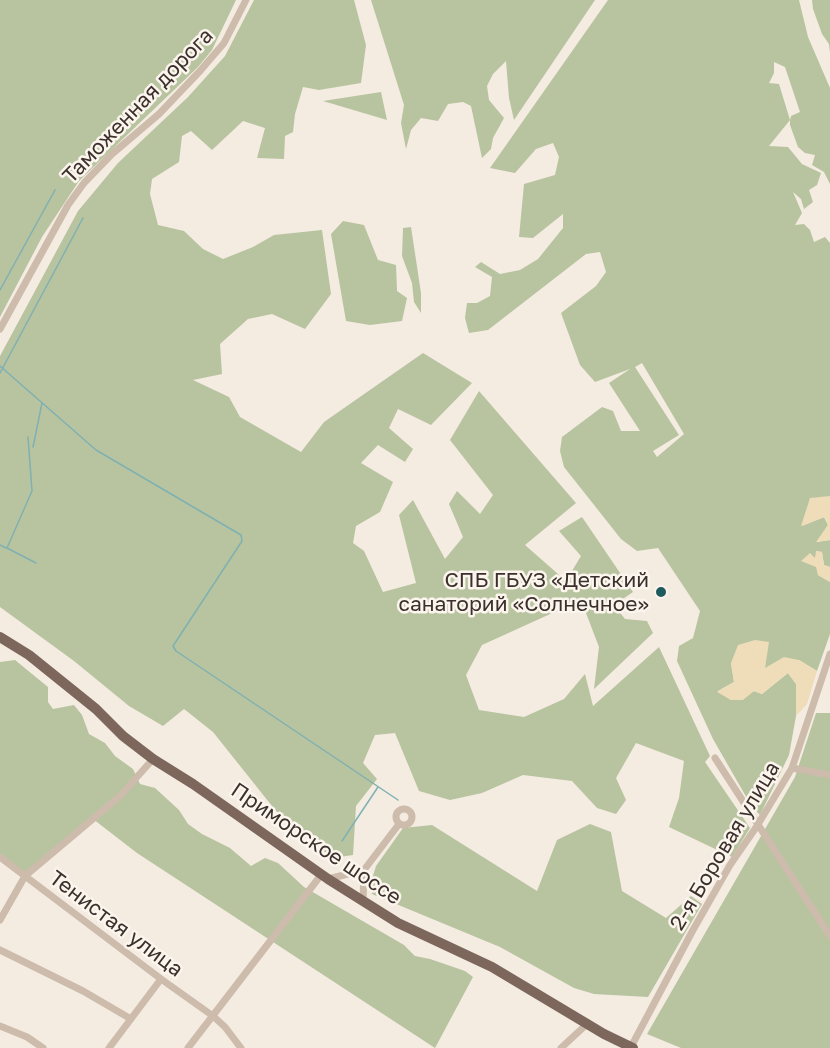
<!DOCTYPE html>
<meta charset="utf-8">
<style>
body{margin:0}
canvas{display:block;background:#f4ebe1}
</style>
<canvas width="830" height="1048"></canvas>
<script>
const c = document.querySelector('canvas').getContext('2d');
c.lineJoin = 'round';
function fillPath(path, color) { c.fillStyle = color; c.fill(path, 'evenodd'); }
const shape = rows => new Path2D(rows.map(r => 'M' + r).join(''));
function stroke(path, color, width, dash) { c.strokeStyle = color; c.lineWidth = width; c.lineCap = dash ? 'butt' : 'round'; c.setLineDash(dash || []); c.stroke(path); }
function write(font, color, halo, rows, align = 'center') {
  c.font = font + ' "Golos Text",sans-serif'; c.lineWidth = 5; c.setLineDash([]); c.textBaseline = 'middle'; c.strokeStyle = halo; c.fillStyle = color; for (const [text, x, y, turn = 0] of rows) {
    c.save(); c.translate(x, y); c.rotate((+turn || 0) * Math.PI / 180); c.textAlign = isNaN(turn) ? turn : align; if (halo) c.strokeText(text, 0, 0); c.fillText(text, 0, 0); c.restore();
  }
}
fillPath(shape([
 [0,0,236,0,212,50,198,67,79,181,42,237,0,317],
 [254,0,354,0,366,45,361,83,319,90,303,87,295,114,293,132,285,136,284,159,257,158,265,128,243,121,212,150,191,131,182,136,179,162,152,179,150,194,158,225,184,231,203,249,223,259,253,247,274,235,322,230,331,294,305,329,272,314,248,319,220,344,222,374,193,380,229,397,240,417,301,452,324,422,423,353,472,383,431,425,398,409,389,428,413,449,405,462,378,445,361,463,393,482,380,512,356,526,353,543,364,551,383,592,416,583,399,515,413,500,445,559,463,537,449,504,457,491,480,514,493,495,450,440,479,391,576,503,525,545,566,581,581,556,559,531,582,517,633,592,614,605,625,619,647,621,653,633,594,689,599,647,581,600,482,645,466,675,479,710,524,717,564,699,585,674,593,706,659,647,710,756,705,762,750,828,732,857,669,827,679,798,684,761,636,743,616,778,626,800,616,814,597,808,572,781,523,775,482,793,450,800,419,791,395,733,375,735,363,763,377,779,356,806,353,855,332,858,276,811,213,732,184,709,163,726,129,706,74,661,0,607,0,356,78,211,118,163,188,97,225,56],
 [371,0,595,0,514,120,509,98,506,61,493,74,487,86,489,100,504,118,493,138,491,149,482,158,471,106,463,102,448,104,438,121,421,118,411,130,406,149,401,123,404,105],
 [608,0,799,0,808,37,830,88,830,184,824,172,812,165,815,155,805,153,798,147,790,125,790,120,769,146,788,147,802,164,821,173,817,185,809,190,813,202,804,209,801,199,793,192,802,213,795,225,804,224,810,230,814,242,825,237,830,243,830,496,802,526,824,517,828,525,817,542,830,540,830,567,824,565,822,552,816,551,818,575,830,582,830,634,817,671,799,660,765,668,766,652,731,663,734,682,718,691,731,700,754,691,762,694,788,673,796,684,796,716,789,755,760,815,752,807,713,739,677,661,679,646,693,638,700,611,658,548,637,551,621,539,564,467,560,451,562,437,602,407,613,411,621,431,640,431,609,383,630,369,595,382,580,365,561,313,596,286,606,272,600,252,586,254,488,330,469,333,465,318,467,303,477,303,490,296,492,277,475,267,481,262,500,274,520,270,538,259,563,228,563,214,533,238,519,237,524,184,555,175,559,157,553,143,536,149,515,173,490,168],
 [774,62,785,67,800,112,791,116,790,120,779,84,769,83,774,73],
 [642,363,684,434,657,457,653,451,679,435,635,367],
 [812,0,830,0,830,53,829,44,822,34,813,9],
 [381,92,387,120,323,101],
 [343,221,364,225,378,260,396,265,397,291,407,298,402,321,370,325,346,321,331,234],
 [411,227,421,293,421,313,414,302,412,283,402,256,403,228],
 [15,660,48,687,48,702,53,709,74,705,82,715,89,734,105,743,115,756,133,769,140,784,155,788,179,810,188,824,202,834,230,848,251,866,265,858,278,863,304,887,404,945,415,956,430,959,465,971,473,977,435,1048,137,853,93,819,29,873,21,873,0,857,0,662],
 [816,713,830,713,830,1048,681,1048,647,1034,795,777],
 [590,824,611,832,622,891,666,918,691,896,702,904,648,997,594,994,574,988,500,947,372,894,372,879,376,866,403,828,432,825,537,891,557,840]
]), '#b8c4a0');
fillPath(shape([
 [830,496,830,540,816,542,828,525,825,517,801,526,810,498],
 [816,551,822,552,824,565,830,567,830,582,818,575,816,567,801,561,810,553,815,558],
 [755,640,769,642,765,668,784,657,799,660,817,671,807,704,796,716,796,684,788,673,762,694,754,691,743,700,731,700,717,692,734,682,731,663,738,645]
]), '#efdcb8');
stroke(shape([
 [0,290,55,190],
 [0,366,96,450,241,535,242,541,173,646,176,651,398,800],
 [0,373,83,218],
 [28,437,32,491,7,548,36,563],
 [33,447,42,403],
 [0,545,6,548],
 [342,841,378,787]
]), '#7fb0b2', 1.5);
stroke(shape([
 [0,329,68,205,84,183,112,154,159,114,200,71,224,43,246,0],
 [715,758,830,936],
 [792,768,830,775],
 '396 817a8 8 0 1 1 16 0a8 8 0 1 1-16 0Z',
 [0,857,161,979,213,1016,225,1027,241,1048],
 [328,879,364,870],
 [363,901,364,870,399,824],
 [0,920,25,876,120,796,153,759],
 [0,950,83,991,131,1019],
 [0,1026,27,1037,43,1048],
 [631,1047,693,930,730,865,757,826,792,768,830,654],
 [109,1048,161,979],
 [188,1048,321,875],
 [561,1048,588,1023]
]), '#cdbbac', 7);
stroke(shape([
 [0,637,29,655,96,709,123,736,153,759,193,784,328,879,398,923,492,967,604,1034,633,1048]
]), '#7d675c', 10);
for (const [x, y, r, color] of [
 [661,592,6,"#1f5a5e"]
]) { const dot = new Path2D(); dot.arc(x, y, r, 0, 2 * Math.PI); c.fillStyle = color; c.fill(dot); stroke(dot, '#fbf5ee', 2); }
write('21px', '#3b302b', '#fbf5ee', [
 ["Таможенная дорога",138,106,-46],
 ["Приморское шоссе",316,844,34],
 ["2-я Боровая улица",725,846,-59],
 ["Тенистая улица",116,924,37]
]);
write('21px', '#3b302b', '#fbf5ee', [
 ["СПБ ГБУЗ «Детский",649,580],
 ["санаторий «Солнечное»",649,604]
], 'right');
</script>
